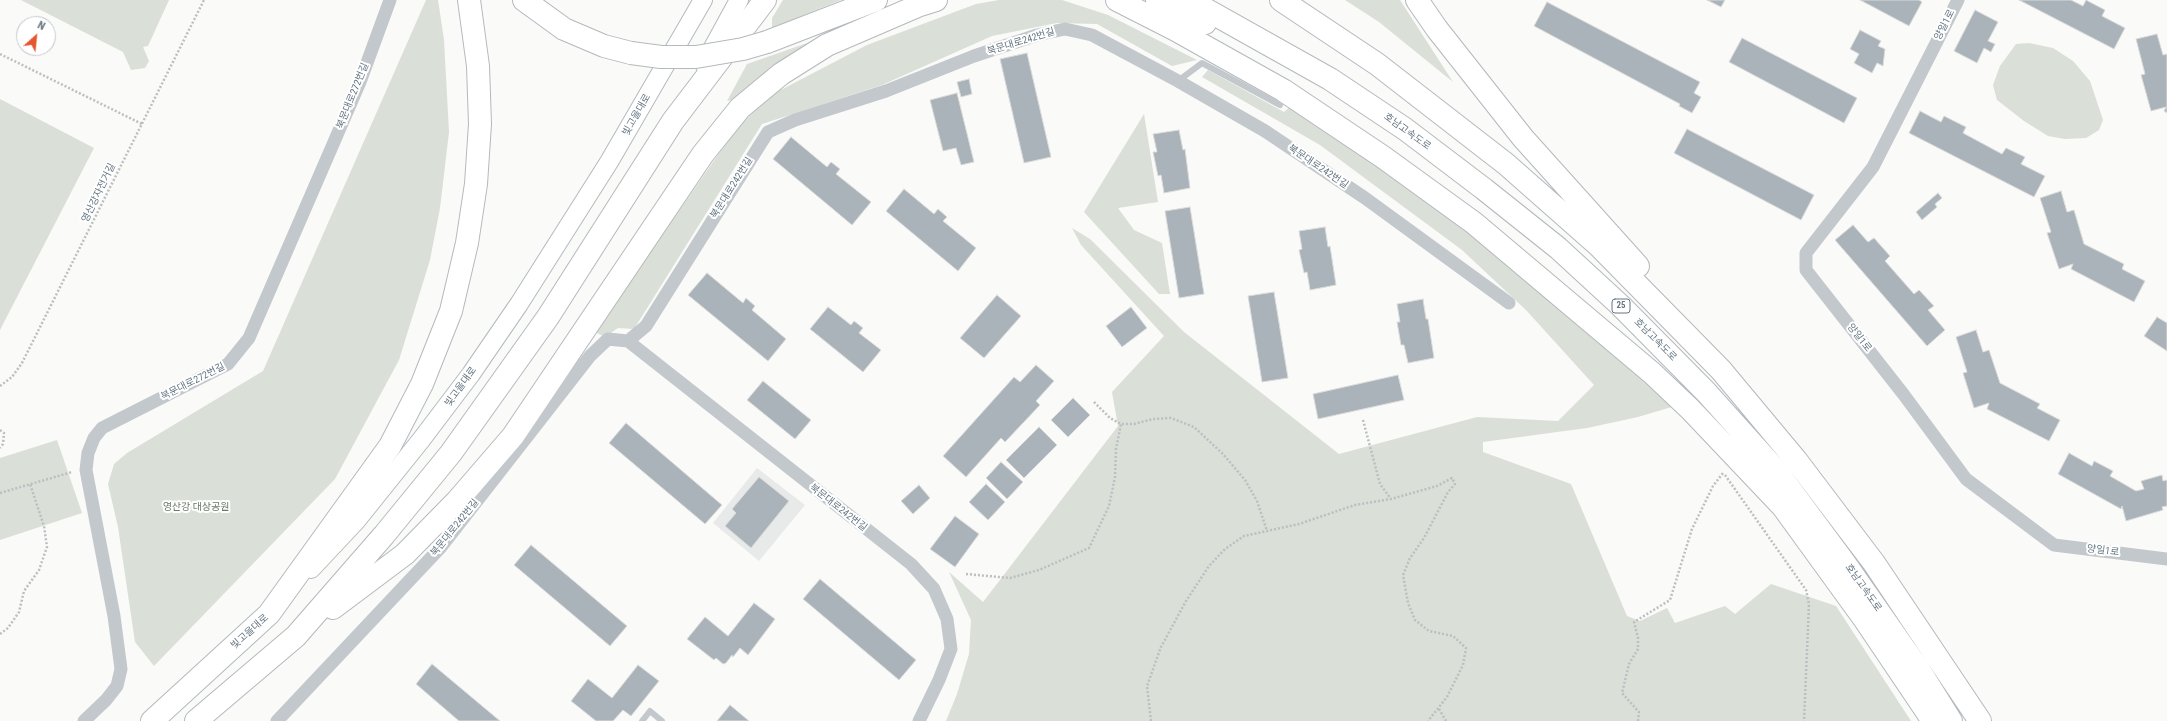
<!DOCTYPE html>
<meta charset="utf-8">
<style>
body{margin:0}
#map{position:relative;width:2167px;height:721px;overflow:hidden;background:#fafaf8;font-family:"Roboto Condensed",sans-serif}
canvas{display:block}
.north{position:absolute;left:16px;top:16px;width:40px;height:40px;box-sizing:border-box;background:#fff;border:1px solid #c1c8cd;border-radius:50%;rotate:27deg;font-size:11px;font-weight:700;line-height:16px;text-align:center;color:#657683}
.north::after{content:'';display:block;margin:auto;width:14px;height:18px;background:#e4572e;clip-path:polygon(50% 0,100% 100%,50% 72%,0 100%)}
</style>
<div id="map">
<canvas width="2167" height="721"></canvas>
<div class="north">N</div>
</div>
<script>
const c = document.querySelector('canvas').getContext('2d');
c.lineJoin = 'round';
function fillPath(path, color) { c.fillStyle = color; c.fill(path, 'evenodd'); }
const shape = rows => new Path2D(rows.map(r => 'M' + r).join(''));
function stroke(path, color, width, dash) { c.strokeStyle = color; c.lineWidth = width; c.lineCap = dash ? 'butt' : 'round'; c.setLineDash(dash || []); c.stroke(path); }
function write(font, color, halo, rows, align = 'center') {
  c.font = font + ' "Roboto Condensed","Noto Sans KR",sans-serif'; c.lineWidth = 4; c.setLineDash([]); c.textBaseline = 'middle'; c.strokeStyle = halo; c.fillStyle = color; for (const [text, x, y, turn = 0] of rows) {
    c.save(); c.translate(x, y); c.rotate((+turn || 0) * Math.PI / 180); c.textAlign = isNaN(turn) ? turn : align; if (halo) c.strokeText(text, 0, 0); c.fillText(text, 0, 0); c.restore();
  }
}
fillPath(shape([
 [757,468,805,505,759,561,713,523]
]), '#e8e9e9');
fillPath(shape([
 [21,0,169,0,148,46,143,47,149,61,145,68,131,70,123,52],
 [426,0,438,0,444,40,449,132,440,208,430,260,399,360,335,479,154,666,135,642,118,527,108,484,114,464,127,453,263,371],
 [783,0,841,0,772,28,772,18],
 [999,0,1062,0,1108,15,1197,60,1172,66,1097,24,1057,23,992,36,882,85,762,124,634,329,618,328,605,337,595,332,738,126,775,93,867,45,976,4],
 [1345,0,1400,0,1453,82,1379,22],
 [816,40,741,98,727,101,747,64],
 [2029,43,2053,48,2073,61,2090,81,2103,120,2099,130,2086,138,2065,139,2048,136,2024,121,1997,100,1993,85,2000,66,2016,44],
 [1208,70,1284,112,1291,106,1472,230,1675,406,1638,417,1587,428,1483,442,1483,452,1571,484,1627,616,1640,621,1667,608,1675,623,1725,606,1735,614,1771,584,1836,606,1911,721,946,721,957,694,969,654,971,620,949,572,983,602,1118,426,1112,392,1164,336,1081,245,1072,228,1090,239,1184,332,1339,454,1477,417,1558,421,1594,385,1526,310,1462,250,1320,145,1202,77],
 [0,99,94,148,0,330],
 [1144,114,1158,202,1118,208,1134,230,1162,243,1170,294,1159,294,1084,212],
 [57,440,82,513,0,540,0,458]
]), '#dadfd7');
const building = shape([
 [1707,0,1725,0,1721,7,1707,0],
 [1860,0,1919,0,1922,2,1909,26,1860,0],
 [2019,0,2071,0,2083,6,2086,0,2105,10,2102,16,2125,28,2114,49,2019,0],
 [1547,2,1700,82,1694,93,1701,97,1692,113,1679,106,1680,104,1534,26,1547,2],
 [1975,10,1998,22,1988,41,1995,44,1991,52,1984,48,1977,63,1954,51,1975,10],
 [1860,30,1881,41,1878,46,1885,49,1883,66,1877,63,1872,73,1854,63,1859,54,1850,49,1860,30],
 [2157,34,2163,55,2167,54,2167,113,2164,111,2166,107,2151,111,2141,75,2145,74,2136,39,2157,34],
 [1742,38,1857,98,1844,123,1729,62,1742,38],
 [1027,53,1051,157,1024,163,1000,59,1027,53],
 [969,79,972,94,961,97,957,82,969,79],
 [957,93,974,162,961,165,956,148,943,151,930,100,957,93],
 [1920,111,1941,122,1944,116,1966,127,1963,133,2002,154,2006,148,2025,157,2021,164,2045,176,2034,197,1909,133,1920,111],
 [1687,129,1814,195,1801,220,1674,153,1687,129],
 [1179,130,1183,150,1185,149,1190,188,1164,193,1161,175,1158,176,1153,152,1157,152,1153,134,1179,130],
 [791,137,827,167,831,162,840,169,836,174,871,202,852,225,773,159,791,137],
 [904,189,934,214,938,209,947,217,943,221,976,248,958,271,886,211,904,189],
 [2061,191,2067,212,2074,210,2084,244,2124,264,2122,269,2145,281,2134,302,2071,269,2073,264,2059,269,2047,233,2051,232,2040,198,2061,191],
 [1938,193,1942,198,1935,204,1937,207,1922,220,1916,212,1938,193],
 [1190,207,1204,294,1179,298,1165,211,1190,207],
 [1853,225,1868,242,1874,238,1890,256,1885,261,1914,294,1919,290,1934,306,1928,310,1945,330,1927,346,1835,240,1853,225],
 [1325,227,1328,247,1330,246,1336,285,1310,290,1307,272,1304,273,1299,250,1302,249,1299,231,1325,227],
 [707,273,743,303,746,298,755,306,752,310,786,339,768,361,688,295,707,273],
 [1274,292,1288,378,1262,382,1248,296,1274,292],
 [997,295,1021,316,984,358,960,338,997,295],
 [1423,299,1426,319,1428,319,1434,358,1408,363,1404,345,1401,345,1397,322,1400,322,1397,304,1423,299],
 [828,307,851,325,854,321,863,328,859,333,881,350,863,372,810,329,828,307],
 [1131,307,1147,328,1122,347,1106,326,1131,307],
 [2157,317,2167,323,2167,351,2144,336,2157,317],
 [1976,330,1983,352,1989,350,2000,383,2040,404,2037,408,2060,420,2049,441,1987,409,1989,403,1974,408,1963,373,1967,372,1956,337,1976,330],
 [1036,365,1054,381,1036,401,1040,405,1005,442,1001,438,966,477,943,456,1014,377,1020,382,1036,365],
 [1398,375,1404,400,1318,419,1313,394,1398,375],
 [763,381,811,420,795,439,747,400,763,381],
 [1073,398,1090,415,1068,437,1051,420,1073,398],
 [626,423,722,505,705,524,609,443,626,423],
 [1039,427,1057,445,1024,478,1006,460,1039,427],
 [2069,453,2092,466,2094,461,2113,471,2110,476,2136,491,2144,489,2141,481,2162,475,2163,481,2167,480,2167,506,2162,507,2163,510,2126,521,2122,506,2121,509,2058,474,2069,453],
 [1001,462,1023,482,1007,499,986,478,1001,462],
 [759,477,789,501,751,548,725,526,736,513,732,509,759,477],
 [986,484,1005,502,988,520,969,502,986,484],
 [919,485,930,498,913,514,901,501,919,485],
 [955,516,979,534,955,567,930,549,955,516],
 [531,545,627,626,610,646,514,565,531,545],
 [820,579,916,660,899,680,803,599,820,579],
 [754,603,775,619,748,655,740,648,733,657,732,655,726,663,723,664,716,658,714,660,687,639,705,617,728,636,754,603],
 [432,664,500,721,459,721,416,684,432,664],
 [638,665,659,681,631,716,623,710,613,721,596,721,571,701,588,679,612,698,638,665],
 [730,705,749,721,717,721,730,705]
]);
fillPath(building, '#aab3b9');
stroke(building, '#dcdcda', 1);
const secondary = shape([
 [704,64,739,0],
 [311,569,356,521,421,440,471,374,519,304,609,162,703,0]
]);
const highway = shape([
 [524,0,564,29,604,46,631,53],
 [1117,0,1174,29,1283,90,1383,157,1474,223,1652,373,1690,409,1783,507,1865,620,1933,721],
 [1157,0,1205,23],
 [1189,0,1330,79,1405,129,1484,189,1558,248,1621,306,1706,392,1776,470,1844,562,1918,668,1951,721],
 [1281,0,1377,64,1506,164,1599,246,1721,370,1796,460,1874,563,1980,721],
 [1417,0,1437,29,1523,138,1638,266],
 [767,42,876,0],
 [333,608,405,554,457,501,513,436,703,154,740,108,781,74,827,45,920,5,936,0],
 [152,721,269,614,390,446,422,384,451,311,467,243,476,184,480,124,478,66,469,0],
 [196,721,296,636,384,535,451,453,548,317,673,121,765,0]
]);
stroke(secondary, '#b3babf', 20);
stroke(highway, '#b4b9bd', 24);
stroke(shape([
 [0,54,142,124],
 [0,386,12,377,22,363,204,0],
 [1094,402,1110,418,1121,424,1134,424,1153,419,1171,418,1194,427,1223,454,1245,480,1257,501,1267,531],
 [1363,420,1380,484,1391,499],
 [0,430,4,433,3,444,0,448],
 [1725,475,1806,590,1809,604,1804,721],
 [0,493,72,472],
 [966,574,1010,578,1039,570,1089,548,1109,506,1115,477,1116,449,1121,424],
 [0,634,8,628,19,612,24,591,39,570,47,547,44,526,30,484],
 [1439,709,1446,721],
 [1151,721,1147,686,1161,647,1186,601,1209,566,1225,549,1244,536,1299,524,1355,505,1391,499,1437,486,1452,478,1455,484,1448,492,1424,538,1410,558,1403,575,1408,603,1415,620,1429,631,1453,636,1466,648,1463,665,1447,697,1428,721],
 [1638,721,1639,712,1622,693,1629,664,1638,649,1638,638,1634,622,1670,600,1692,529,1713,486,1723,473]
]), '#bbbfc2', 2.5, [2, 2]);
stroke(shape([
 [1178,81,1202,63,1280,105],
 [642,721,650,711,662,721]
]), '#c3c8cc', 6);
stroke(shape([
 [1958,0,1873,167,1806,253,1806,270,1904,395,1966,479,2054,545,2167,559],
 [628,341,646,326,768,132,795,120,886,91,974,56,1037,35,1065,29,1092,35,1178,81,1265,131,1365,198,1509,303],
 [84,721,106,700,117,686,121,669,114,616,86,470,88,453,94,438,102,428,228,364,249,338,360,82,390,0],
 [277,721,441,547,590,356,608,339,628,341,911,564,934,589,947,619,951,649,939,680,919,721]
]), '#c3c8cc', 13);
stroke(secondary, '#fff', 18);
stroke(highway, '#fff', 22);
const highwayBridge = shape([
 [631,53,661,57,696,57,743,49,767,42]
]);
stroke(highwayBridge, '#b4b9bd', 24, []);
stroke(highwayBridge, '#fff', 22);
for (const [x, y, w] of [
 [1621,306,18]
]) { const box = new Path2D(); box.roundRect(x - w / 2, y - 7, w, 14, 3); c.fillStyle = '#fff'; c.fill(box); stroke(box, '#657683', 1); }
write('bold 9px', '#657683', null, [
 ["25",1621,306]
]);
write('10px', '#657683', '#fff', [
 ["양일1로",1945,25,-63],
 ["북문대로242번길",1021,42,-17],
 ["북문대로272번길",353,96,-68],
 ["빛고을대로",637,115,-60],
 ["호남고속도로",1407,132,36],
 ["북문대로242번길",1318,167,34],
 ["북문대로242번길",732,188,-58],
 ["영산강자전거길",99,193,-64],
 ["양일1로",1859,338,52],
 ["호남고속도로",1655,340,45],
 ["북문대로272번길",193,382,-27],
 ["빛고을대로",461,387,-54],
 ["북문대로242번길",838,508,38],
 ["북문대로242번길",455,528,-51],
 ["양일1로",2103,551,7],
 ["호남고속도로",1863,588,55],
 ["빛고을대로",250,632,-42]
]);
write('10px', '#687a64', '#fff', [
 ["영산강 대상공원",196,507]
]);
</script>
